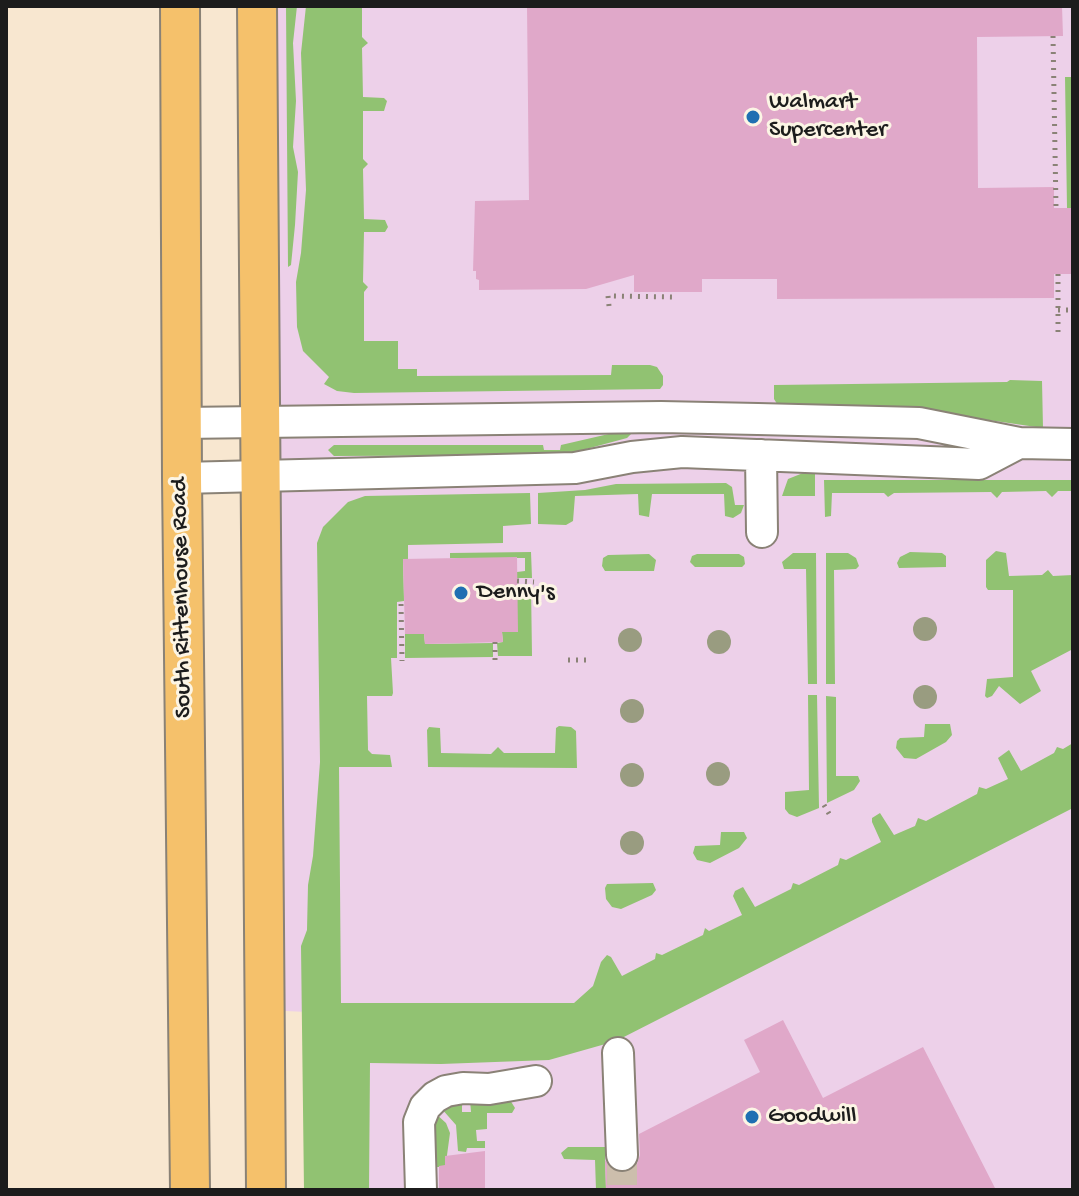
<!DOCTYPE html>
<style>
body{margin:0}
#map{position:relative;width:1079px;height:1196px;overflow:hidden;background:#f8e7d0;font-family:"Gochi Hand",sans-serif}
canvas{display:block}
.frame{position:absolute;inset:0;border:8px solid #1c1c1c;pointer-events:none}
</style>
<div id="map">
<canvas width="1079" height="1196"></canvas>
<div class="frame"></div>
</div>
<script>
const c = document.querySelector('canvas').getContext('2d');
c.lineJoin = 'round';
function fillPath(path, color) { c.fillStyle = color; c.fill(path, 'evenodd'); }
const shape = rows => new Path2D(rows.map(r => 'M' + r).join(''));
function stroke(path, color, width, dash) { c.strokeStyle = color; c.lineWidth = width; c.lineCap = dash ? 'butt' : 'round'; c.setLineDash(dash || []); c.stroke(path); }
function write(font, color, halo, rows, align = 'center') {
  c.font = font + ' "Gochi Hand",sans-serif'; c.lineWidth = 6; c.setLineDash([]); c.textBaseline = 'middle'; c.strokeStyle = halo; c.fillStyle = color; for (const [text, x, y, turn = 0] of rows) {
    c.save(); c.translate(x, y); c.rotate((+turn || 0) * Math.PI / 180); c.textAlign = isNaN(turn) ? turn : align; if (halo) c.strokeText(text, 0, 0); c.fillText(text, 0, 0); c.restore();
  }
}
fillPath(shape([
 [257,6,1073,6,1073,1190,316,1190,307,1012,264,1010]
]), '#edd0e9');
fillPath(shape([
 [286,6,297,6,293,43,296,101,293,147,298,172,295,225,291,265,288,267],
 [306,6,362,6,362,37,368,43,362,48,363,97,384,98,387,101,384,111,363,111,363,159,368,164,363,169,364,219,385,220,388,227,385,232,364,232,363,282,368,287,364,292,364,341,398,341,398,369,417,369,417,376,611,375,612,365,650,365,657,367,663,376,663,385,660,389,354,393,337,391,324,384,329,377,303,351,297,327,296,282,301,253,306,190,301,53],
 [1065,77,1071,77,1073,208,1067,208],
 [1010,380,1042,381,1043,428,927,411,779,407,774,399,774,385,1007,382],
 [626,430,632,433,627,438,564,455,334,456,328,450,334,445,543,445,544,450,560,450,561,445],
 [803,473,815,473,815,496,782,496,788,479],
 [824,480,1073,480,1073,491,1058,491,1052,497,1046,491,1002,492,997,498,991,492,894,493,888,497,884,493,832,493,831,516,825,517],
 [726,483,732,487,735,505,744,505,741,513,733,518,725,516,724,494,652,494,649,517,639,515,638,494,575,496,573,521,566,525,538,524,538,493,585,490,616,484],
 [530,493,531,524,503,526,503,543,408,545,408,559,403,559,404,601,397,602,397,658,391,658,393,693,392,696,367,696,368,750,372,754,390,755,392,767,339,767,341,1003,574,1003,593,986,601,962,607,955,611,957,622,976,655,959,656,953,662,955,703,935,705,928,709,931,742,915,733,896,735,891,743,887,755,907,791,889,793,883,799,885,838,865,840,858,846,860,881,842,872,822,872,818,880,813,894,835,915,826,918,818,926,821,977,794,979,787,986,789,1008,779,998,758,1009,750,1021,771,1054,753,1057,747,1063,749,1073,743,1073,808,616,1041,549,1060,441,1064,370,1063,369,1190,304,1190,301,946,307,930,308,885,313,856,320,762,317,543,323,527,348,502,365,496],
 [996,551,1006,553,1009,576,1042,575,1048,570,1053,576,1073,575,1073,649,1031,671,1041,691,1020,704,999,686,992,696,987,698,985,696,987,679,1013,677,1013,590,988,590,986,587,986,560],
 [531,552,532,578,517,578,517,572,525,571,525,558,450,558,450,553],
 [910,552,942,553,946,556,946,567,899,568,897,563,900,557],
 [793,553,816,553,817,684,808,684,806,569,784,569,782,562],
 [826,553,848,553,856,558,859,566,856,569,834,570,835,684,826,684],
 [649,554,656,560,654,571,605,571,602,566,603,558,608,555],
 [697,554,739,554,744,557,745,564,742,567,695,567,690,562,692,556],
 [517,585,531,585,532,656,498,656,497,643,503,642,502,632],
 [405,634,424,634,425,644,493,643,493,657,405,658],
 [808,695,817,695,819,808,797,817,789,814,785,809,785,792,809,790],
 [826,696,836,697,836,776,858,776,860,781,854,790,827,803],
 [925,724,950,724,952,735,946,742,916,759,904,758,896,748,897,741,900,738,924,737],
 [559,726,571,727,576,731,577,768,428,767,427,730,429,727,440,728,441,753,491,754,498,747,504,753,555,753,556,728],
 [721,832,744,832,747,838,739,848,710,863,697,860,693,853,695,846,720,845],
 [653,883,656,890,652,895,621,909,612,907,606,899,605,888,607,884],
 [462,1099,462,1112,471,1112,470,1100,510,1100,515,1108,512,1113,487,1113,487,1129,476,1130,477,1141,485,1141,485,1148,467,1148,466,1152,458,1151,456,1125,441,1108],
 [436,1114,446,1123,450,1133,445,1170,443,1167,431,1167,432,1122],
 [568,1147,607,1147,610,1155,605,1155,606,1190,596,1190,595,1160,564,1159,561,1153]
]), '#91c272');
fillPath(shape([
 [527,6,1062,6,1063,36,977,37,978,188,1054,187,1054,208,1073,208,1073,274,1054,274,1054,298,777,299,777,279,702,279,702,292,634,292,634,275,586,289,479,290,479,280,476,279,476,271,473,271,475,201,529,200],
 [517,557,518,632,502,632,503,642,425,644,424,634,405,634,403,559],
 [783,1020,823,1098,923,1047,996,1190,606,1190,605,1160,614,1171,623,1173,631,1171,637,1164,640,1155,639,1134,760,1072,744,1040],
 [485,1151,485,1190,439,1190,439,1166,445,1165,445,1156]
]), '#e0a8c9');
stroke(shape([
 [622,1155,622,1190]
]), '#ccbeac', 30, [30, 15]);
const minor = shape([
 [181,423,661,417,758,419,919,423,1019,443,1073,444],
 [761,455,762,532],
 [182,478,575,468,632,457,682,452,979,464,1019,443],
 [618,1053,622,1155],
 [421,1190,419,1122,425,1107,435,1097,446,1091,463,1088,489,1089,536,1081]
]);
const major = shape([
 [180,6,182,478,190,1190],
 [257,6,266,1190]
]);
stroke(minor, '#8a8276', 34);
stroke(major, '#8a8276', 42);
stroke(shape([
 [1053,36,1056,208],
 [1058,274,1058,336],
 [609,306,608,296,673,297,673,292],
 [1058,310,1073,310],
 [517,581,534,582],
 [401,604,402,661],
 [495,642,495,661],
 [568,660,590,660],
 [824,805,831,817]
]), '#8a8276', 5, [2, 6]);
stroke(minor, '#fff', 30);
stroke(major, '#f5c16b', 38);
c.fillStyle = '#999c80';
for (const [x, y] of [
 [925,629],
 [630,640],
 [719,642],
 [925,697],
 [632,711],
 [718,774],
 [632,775],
 [632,843]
]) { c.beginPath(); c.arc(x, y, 12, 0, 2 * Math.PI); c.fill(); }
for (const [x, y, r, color] of [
 [753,117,8,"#1f6fb2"],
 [461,593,8,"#1f6fb2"],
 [752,1117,8,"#1f6fb2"]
]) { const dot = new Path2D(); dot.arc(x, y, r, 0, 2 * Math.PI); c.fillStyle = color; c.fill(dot); stroke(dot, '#fcf5e5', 3); }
write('24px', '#1c1c1c', '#fcf5e5', [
 ["Walmart",769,103],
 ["Supercenter",769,131],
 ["Denny's",477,593],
 ["Goodwill",768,1117]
], 'left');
write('24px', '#1c1c1c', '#fcf5e5', [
 ["South Rittenhouse Road",183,598,-91]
]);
</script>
